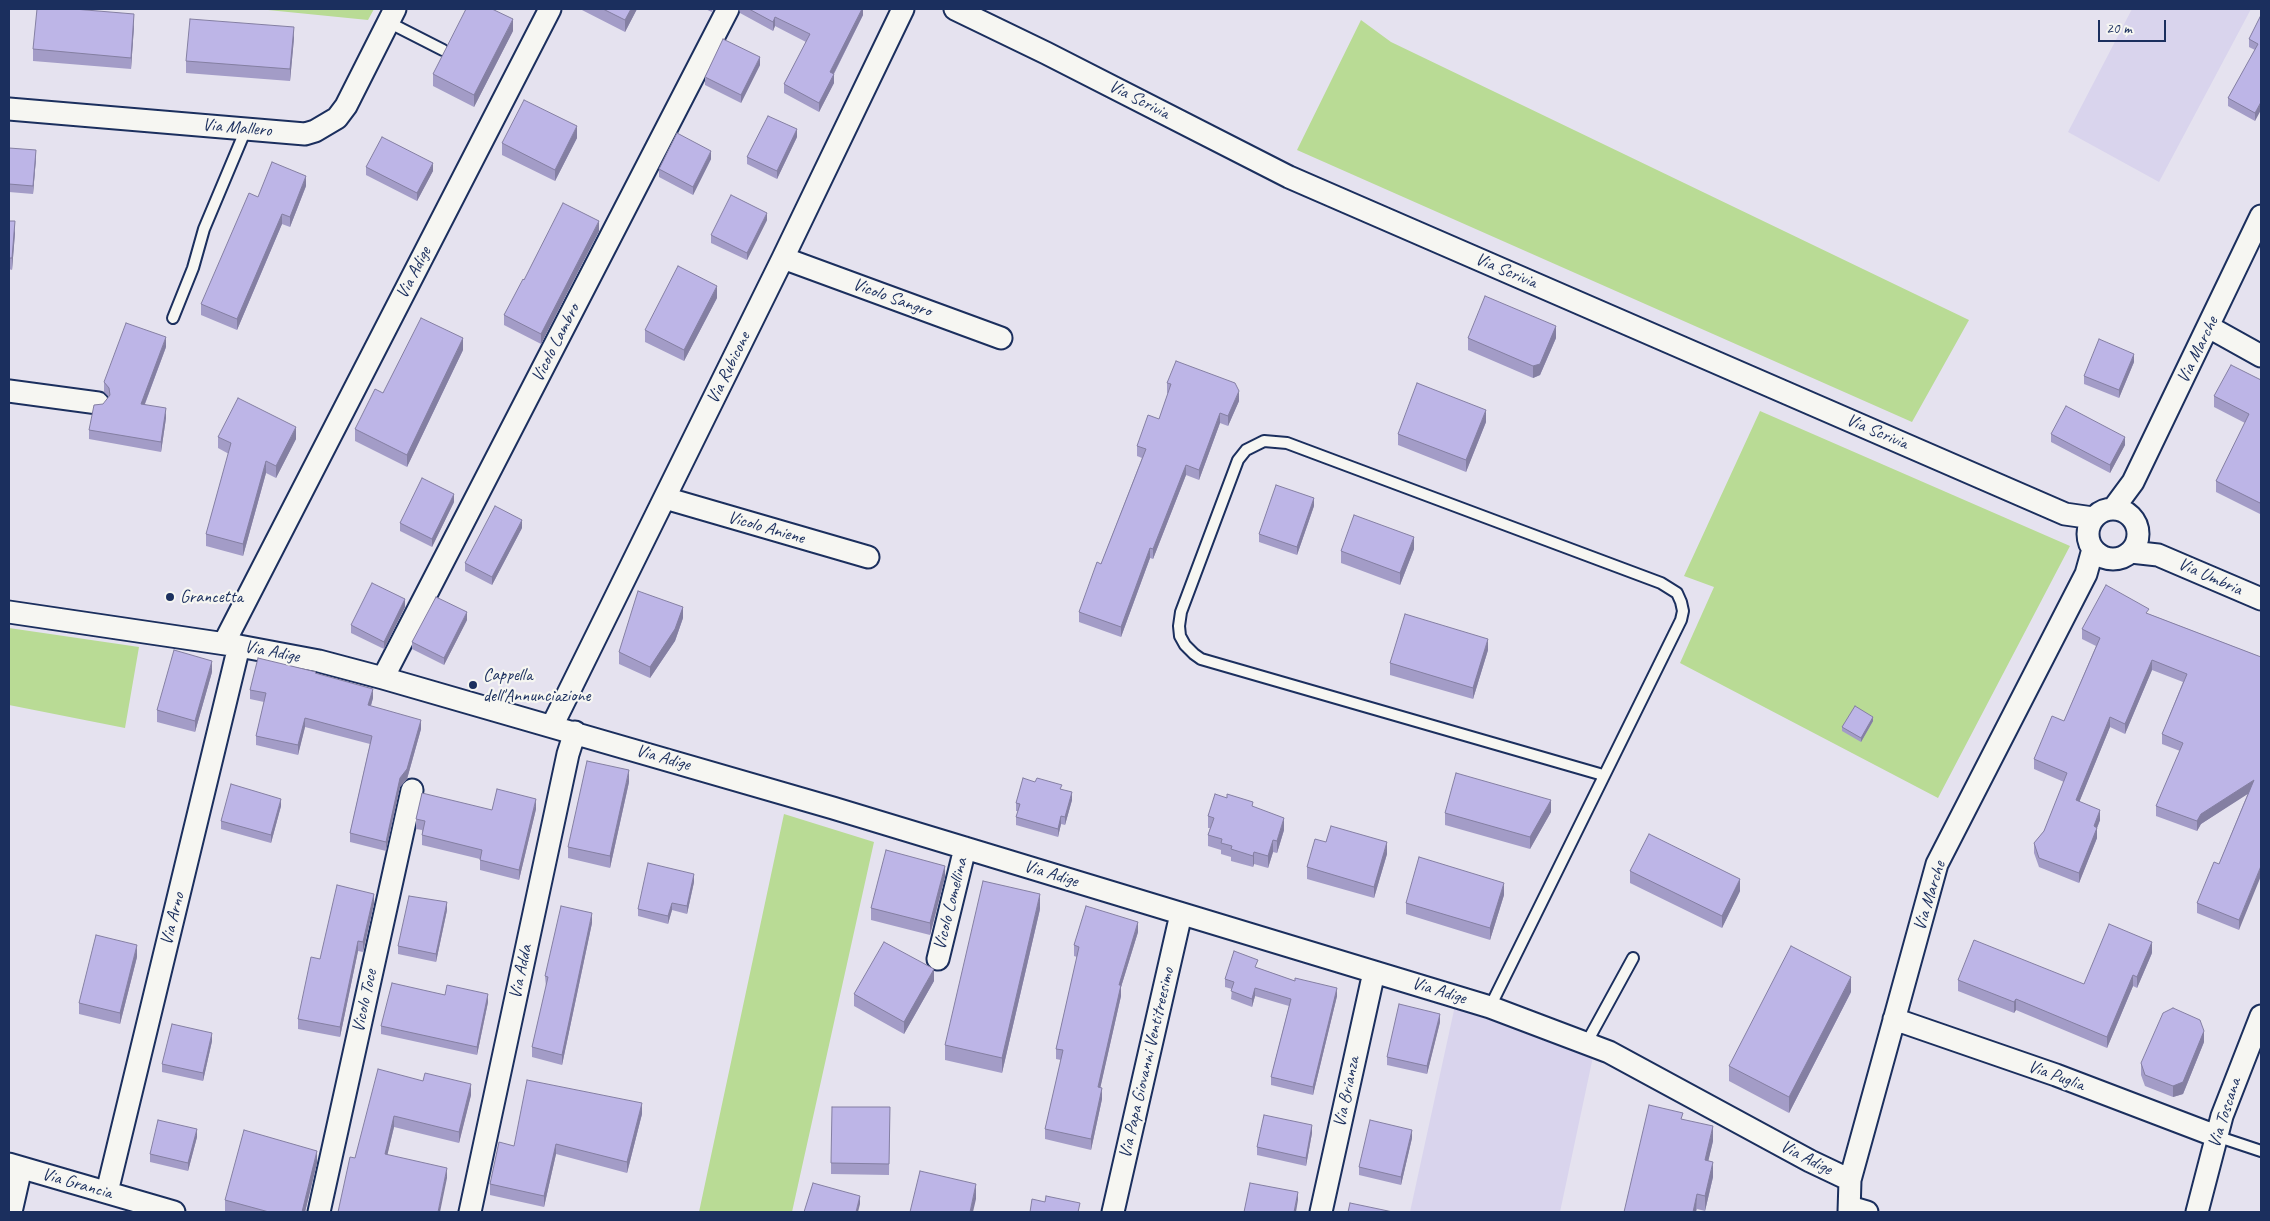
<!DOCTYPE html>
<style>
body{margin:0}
#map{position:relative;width:2270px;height:1221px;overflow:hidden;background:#e5e2ef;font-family:Caveat,sans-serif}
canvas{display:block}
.frame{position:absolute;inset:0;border:10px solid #1b2f5e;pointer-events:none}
.scale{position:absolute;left:2098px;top:20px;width:68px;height:22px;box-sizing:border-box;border:2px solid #1b2f5e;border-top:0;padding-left:6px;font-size:15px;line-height:18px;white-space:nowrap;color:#1b2f5e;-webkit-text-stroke:4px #f6f6f2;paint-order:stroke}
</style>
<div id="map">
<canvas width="2270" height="1221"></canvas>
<div class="frame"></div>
<div class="scale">20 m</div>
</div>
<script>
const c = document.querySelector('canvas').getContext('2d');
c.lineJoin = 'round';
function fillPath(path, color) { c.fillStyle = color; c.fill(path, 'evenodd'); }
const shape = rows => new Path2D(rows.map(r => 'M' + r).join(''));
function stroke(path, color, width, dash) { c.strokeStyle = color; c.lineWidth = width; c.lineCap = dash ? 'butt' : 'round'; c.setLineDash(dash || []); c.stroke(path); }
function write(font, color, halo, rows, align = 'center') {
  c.font = font + ' Caveat,sans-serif'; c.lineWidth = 4.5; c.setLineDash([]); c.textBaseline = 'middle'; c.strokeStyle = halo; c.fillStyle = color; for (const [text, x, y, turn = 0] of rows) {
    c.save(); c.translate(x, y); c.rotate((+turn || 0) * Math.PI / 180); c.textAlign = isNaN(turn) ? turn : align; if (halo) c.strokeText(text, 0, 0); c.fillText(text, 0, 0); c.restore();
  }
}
fillPath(shape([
 [2132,9,2251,9,2159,182,2068,132],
 [1456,1001,1594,1052,1560,1212,1410,1212]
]), '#d9d4ed');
fillPath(shape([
 [258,9,374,9,368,20],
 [1361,20,1391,42,1969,320,1912,422,1297,150],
 [1760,411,2070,546,1938,798,1680,663,1714,587,1684,576],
 [9,628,139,647,125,728,9,705],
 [784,814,874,842,792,1212,699,1212]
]), '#b9db95');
const lane = shape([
 [388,22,443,50],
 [173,318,193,268,204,229,246,129],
 [1490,1007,1681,620,1683,611,1681,602,1677,593,1661,583,1287,443,1264,441,1246,450,1238,460,1181,612,1179,626,1180,636,1185,645,1194,654,1201,659,1603,775],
 [1587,1042,1633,958],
 [2216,1136,2261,1151]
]);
const street = shape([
 [955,9,1046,53,1289,177,2065,514,2093,518],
 [9,109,305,134,315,131,337,118,346,106,395,9],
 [783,258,1001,338],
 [2209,327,2261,356],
 [9,391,98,403],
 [665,498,868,557],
 '2088 534a25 25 0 1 1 50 0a25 25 0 1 1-50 0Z',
 [2113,509,2133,482,2261,216],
 [2131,552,2158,555,2261,599],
 [9,612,239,646,319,661,383,678,833,808,1490,1007,1609,1052,1810,1161,1850,1180],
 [224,643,550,9],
 [383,678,728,9],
 [552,726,783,258,903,9],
 [938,959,965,848],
 [1894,1019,2056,1075,2216,1136],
 [9,1164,174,1212],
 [107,1192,239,646],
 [1850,1207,1867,1212],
 [11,1212,21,1168],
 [319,1212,412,790],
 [470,1212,568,754,575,732],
 [1113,1212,1181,914],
 [1321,1212,1374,972],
 [1849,1212,1850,1180,1937,864,2086,574,2093,549],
 [2197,1212,2222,1116,2261,1016]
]);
stroke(lane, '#1b2f5e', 14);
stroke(street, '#1b2f5e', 25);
stroke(lane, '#f6f6f2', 10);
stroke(street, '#f6f6f2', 21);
fillPath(shape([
 [580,9,637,9,625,32],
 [705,9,713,9,712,12],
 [739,9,863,9,863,15,834,74,834,83,819,112,784,93,784,84,806,42,775,26,773,31,740,13],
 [2261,15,2255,121,2228,106,2228,98,2255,50,2249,47,2249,39],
 [134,26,131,69,33,61,33,49],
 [513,31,474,107,433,86,433,74],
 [294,38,290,81,186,73,186,61],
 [760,65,741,103,705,85,705,77],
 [797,137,777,179,747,164,747,157],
 [577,138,555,181,502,155,502,143],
 [9,148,36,158,33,194,9,192],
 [711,159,693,195,659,177,659,169],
 [366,167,433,171,417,201,366,175],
 [306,186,290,227,282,224,237,330,201,315,201,304,258,197],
 [767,220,747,260,711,243,711,235],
 [9,221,15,233,12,270,9,269],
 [599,231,541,344,504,325,504,315,524,280],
 [717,298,684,361,645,342,645,330],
 [1468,338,1556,338,1540,375,1533,378,1468,350],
 [166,347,145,404,166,418,161,452,89,439,89,430,109,397,104,392,104,382],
 [463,350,407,467,355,441,355,429,383,393],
 [2134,362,2119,398,2084,384,2084,376],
 [2261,380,2260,514,2216,492,2216,481,2245,423,2214,407,2214,396],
 [1167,383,1239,401,1228,426,1220,423,1199,480,1186,475,1153,559,1150,558,1121,637,1079,622,1079,612,1101,564,1142,458,1137,456,1137,446,1159,419,1168,393,1167,393],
 [1486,422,1466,472,1398,445,1398,434],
 [2051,434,2125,445,2110,473,2051,442],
 [218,437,296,439,276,478,266,473,243,556,206,546,206,534,229,454,218,448],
 [454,502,432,547,400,531,400,523],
 [1314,506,1297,555,1259,542,1259,534],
 [522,528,492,585,465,571,465,563],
 [1414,549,1400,585,1341,563,1341,551],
 [405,607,384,649,351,633,351,625],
 [2149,614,2261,657,2239,930,2197,913,2197,903,2219,864,2248,793,2201,824,2197,831,2156,816,2156,806,2180,751,2162,744,2162,734,2183,682,2152,670,2125,734,2110,727,2079,802,2100,820,2097,828,2097,838,2079,883,2039,867,2034,853,2034,843,2044,831,2064,782,2034,769,2034,759,2064,721,2096,646,2082,639,2082,629],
 [683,618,675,641,650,678,619,664,619,652],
 [467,620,444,665,412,649,412,642],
 [1488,650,1473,699,1390,675,1390,663],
 [212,672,195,732,157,722,157,710],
 [316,673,373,698,371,706,421,729,407,779,400,787,386,851,350,842,350,833,370,744,305,727,298,755,256,745,256,736,264,702,250,699,250,690],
 [1873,721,1861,742,1842,731,1842,727],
 [629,782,610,868,568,858,568,847],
 [1062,790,1072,800,1065,825,1061,824,1058,837,1016,825,1016,817,1018,811,1016,811,1016,803],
 [281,806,271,843,221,829,221,821],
 [1253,807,1284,830,1277,853,1273,852,1268,868,1254,864,1253,867,1231,861,1231,857,1221,854,1221,850,1208,846,1208,835,1210,828,1208,828,1208,816],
 [536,809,519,880,480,870,480,859,422,845,422,830,416,829,416,819,492,810],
 [1551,812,1530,849,1445,825,1445,813],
 [1326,842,1387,854,1374,898,1307,879,1307,867],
 [1630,871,1740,891,1722,928,1630,883],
 [945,877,930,935,871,920,871,908],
 [694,882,687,914,672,910,668,924,638,916,638,909],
 [1504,895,1490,940,1406,914,1406,903],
 [374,904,363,952,358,951,340,1037,298,1029,298,1019,320,959],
 [1040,909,1002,1073,945,1060,945,1045],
 [447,910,436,962,398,954,398,946],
 [592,923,562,1065,532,1057,532,1047,546,987,545,976],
 [1138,932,1121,987,1121,996,1100,1088,1102,1099,1091,1150,1045,1139,1045,1129,1061,1060,1056,1059,1056,1049,1077,957,1074,956,1074,945],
 [2152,953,2137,988,2133,986,2107,1048,2016,1010,2014,1013,1958,991,1958,980,2084,984],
 [137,957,120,1024,79,1014,79,1003],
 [1258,968,1337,996,1313,1095,1271,1085,1271,1077,1289,1006,1255,996,1252,1007,1231,999,1232,989,1225,987,1225,979],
 [934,981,904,1034,854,1006,854,994],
 [1851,992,1789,1113,1729,1081,1729,1066],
 [445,995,488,1002,477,1055,381,1034,381,1026],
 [1440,1022,1427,1074,1387,1065,1387,1057],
 [212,1041,203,1081,162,1072,162,1064],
 [2204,1042,2183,1094,2173,1097,2145,1086,2141,1075,2141,1063],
 [423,1081,471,1095,459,1143,394,1127,387,1155,447,1178,355,1158],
 [890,1107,889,1175,831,1174,831,1163],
 [642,1114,627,1173,556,1154,544,1207,490,1195,490,1184,514,1146],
 [1683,1119,1713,1141,1708,1161,1713,1177,1705,1211,1697,1209,1696,1212,1624,1212],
 [1312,1133,1306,1166,1257,1155,1257,1147],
 [197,1137,188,1171,150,1162,150,1154],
 [1412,1138,1401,1185,1359,1175,1359,1167],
 [317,1163,305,1212,225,1212,225,1200]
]), '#a39cc7');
fillPath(shape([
 [631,9,637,9,625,32,625,20],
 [862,9,863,9,863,15,830,81,830,72],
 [134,14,134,26,131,69,131,58],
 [775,17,775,26,773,31,773,22],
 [513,19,513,31,474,107,474,95],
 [294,27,294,38,290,81,290,69],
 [760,57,760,65,741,103,741,95],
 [834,74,834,83,819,112,819,103],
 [2261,102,2261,110,2255,121,2255,113],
 [577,126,577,138,555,181,555,170],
 [797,129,797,137,777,179,777,171],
 [36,150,36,158,33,194,33,186],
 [711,151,711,159,693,195,693,187],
 [433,163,433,171,417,201,417,193],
 [306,176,306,186,290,227,290,217],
 [767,213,767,220,747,260,747,253],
 [282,214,282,224,237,330,237,319],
 [15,221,15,233,12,270,12,258],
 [599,221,599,231,541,344,541,334],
 [717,286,717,298,684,361,684,350],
 [1556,326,1556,338,1540,375,1533,378,1533,366],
 [166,337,166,347,141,414,141,404],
 [463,338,463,350,407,467,407,455],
 [2134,354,2134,362,2119,398,2119,390],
 [1239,391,1239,401,1228,426,1228,416],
 [166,408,166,418,161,452,161,442],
 [1486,410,1486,422,1466,472,1466,460],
 [1220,413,1220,423,1199,480,1199,470],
 [296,427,296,439,276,478,276,466],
 [2125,437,2125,445,2110,473,2110,465],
 [266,461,266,473,243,556,243,544],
 [1186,465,1186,475,1153,559,1153,549],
 [454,494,454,502,432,547,432,539],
 [1314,498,1314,506,1297,555,1297,547],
 [2261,500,2261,511,2260,514,2260,503],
 [522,520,522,528,492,585,492,577],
 [1414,537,1414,549,1400,585,1400,573],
 [1150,548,1150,558,1121,637,1121,627],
 [405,599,405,607,384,649,384,642],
 [683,607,683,618,675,641,650,678,650,667],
 [467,612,467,620,444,665,444,658],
 [1488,639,1488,650,1473,699,1473,688],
 [2152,660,2152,670,2125,734,2125,724],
 [212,661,212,672,195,732,195,721],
 [373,689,373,698,368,715,368,705],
 [1873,717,1873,721,1861,742,1861,738],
 [2110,717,2110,727,2076,810,2076,800],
 [305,718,305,727,298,755,298,745],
 [421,720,421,729,407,779,400,787,386,851,386,842,400,778],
 [629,770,629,782,610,868,610,856],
 [2254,780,2254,790,2201,824,2197,831,2197,821,2201,814],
 [1072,792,1072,800,1065,825,1065,817],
 [281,799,281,806,271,843,271,835],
 [536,799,536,809,519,880,519,870],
 [1551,800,1551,812,1530,849,1530,837],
 [2100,810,2100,820,2094,836,2094,826],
 [1061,816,1061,824,1058,837,1058,829],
 [1284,818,1284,830,1277,853,1277,841],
 [2097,828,2097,838,2079,883,2079,873],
 [1273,840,1273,852,1268,868,1268,856],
 [1387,842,1387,854,1374,898,1374,887],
 [1254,852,1254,864,1253,867,1253,856],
 [945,866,945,877,930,935,930,923],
 [2261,866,2261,876,2239,930,2239,920],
 [694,874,694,882,687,914,687,906],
 [1740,879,1740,891,1722,928,1722,916],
 [1504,883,1504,895,1490,940,1490,928],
 [374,894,374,904,363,952,363,942],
 [1040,894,1040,909,1002,1073,1002,1058],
 [447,902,447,910,436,962,436,954],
 [672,903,672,910,668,924,668,916],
 [592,913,592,923,562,1065,562,1055],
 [1138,922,1138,932,1121,987,1121,996,1098,1098,1098,1087,1119,985],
 [358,941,358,951,340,1037,340,1027],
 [2152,942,2152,953,2137,988,2137,977],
 [137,945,137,957,120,1024,120,1013],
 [934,969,934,981,904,1034,904,1022],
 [2133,975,2133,986,2107,1048,2107,1037],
 [1851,977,1851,992,1789,1113,1789,1097],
 [1255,988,1255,996,1252,1007,1252,999],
 [1337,988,1337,996,1313,1095,1313,1087],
 [488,994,488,1002,477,1055,477,1047],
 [2016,999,2016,1010,2014,1013,2014,1002],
 [1440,1014,1440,1022,1427,1074,1427,1066],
 [2204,1031,2204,1042,2183,1094,2173,1097,2173,1086],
 [212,1033,212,1041,203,1081,203,1073],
 [471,1084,471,1095,459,1143,459,1132],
 [1102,1088,1102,1099,1091,1150,1091,1139],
 [642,1103,642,1114,627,1173,627,1162],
 [394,1116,394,1127,385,1165,385,1154],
 [1312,1125,1312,1133,1306,1166,1306,1158],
 [1713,1126,1713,1141,1705,1175,1705,1160],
 [197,1129,197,1137,188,1171,188,1163],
 [1412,1130,1412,1138,1401,1185,1401,1177],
 [556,1144,556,1154,544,1207,544,1196],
 [317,1151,317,1163,305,1212,302,1212],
 [1713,1162,1713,1177,1705,1211,1705,1196],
 [447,1168,447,1178,440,1212,438,1212],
 [976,1184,976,1199,973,1212,970,1212],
 [1298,1192,1298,1200,1296,1212,1294,1212],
 [1697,1194,1696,1212,1693,1212],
 [860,1196,860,1204,858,1212,856,1212]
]), '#847fa2');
const building = shape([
 [37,9,74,9,134,14,131,58,33,49,37,9],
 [466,9,492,9,513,19,474,95,433,74,466,9],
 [603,9,631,9,625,20,603,9],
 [749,9,862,9,830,72,834,74,819,103,784,84,810,34,775,17,773,22,749,9],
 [2261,15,2261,102,2255,113,2228,98,2258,44,2249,39,2261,15],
 [190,19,294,27,290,69,186,61,190,19],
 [723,39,760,57,741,95,705,77,723,39],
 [524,100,577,126,555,170,502,143,524,100],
 [768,116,797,129,777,171,747,157,768,116],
 [677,133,711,151,693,187,659,169,677,133],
 [382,137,433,163,417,193,366,167,382,137],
 [9,148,36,150,33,186,9,184,9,148],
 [272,162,306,176,290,217,282,214,237,319,201,304,249,193,258,197,272,162],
 [731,195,767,213,747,253,711,235,731,195],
 [563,203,599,221,541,334,504,315,523,279,524,280,563,203],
 [9,221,15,221,12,258,9,258,9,221],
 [678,266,717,286,684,350,645,330,678,266],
 [1485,296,1556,326,1540,364,1533,366,1468,338,1485,296],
 [421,318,463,338,407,455,355,429,375,389,383,393,421,318],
 [126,323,166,337,141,404,166,408,161,442,89,430,94,405,103,404,110,395,109,388,104,382,126,323],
 [2099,339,2134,354,2119,390,2084,376,2099,339],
 [1176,361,1235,383,1239,391,1228,416,1220,413,1199,470,1186,465,1153,549,1150,548,1121,627,1079,612,1097,562,1101,564,1146,449,1137,446,1148,415,1159,419,1171,384,1167,383,1176,361],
 [2231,365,2261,380,2261,500,2260,503,2216,481,2249,414,2214,396,2231,365],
 [1417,383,1486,410,1466,460,1398,434,1417,383],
 [238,398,296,427,276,466,266,461,243,544,206,534,231,443,218,437,238,398],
 [2066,406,2125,437,2110,465,2051,434,2066,406],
 [422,478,454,494,432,539,400,523,422,478],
 [1276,485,1314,498,1297,547,1259,534,1276,485],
 [495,506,522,520,492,577,465,563,495,506],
 [1354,515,1414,537,1400,573,1341,551,1354,515],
 [372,583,405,599,384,642,351,625,372,583],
 [2106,585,2149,609,2146,613,2261,657,2261,866,2239,920,2197,903,2214,862,2219,864,2254,780,2201,814,2197,821,2156,806,2183,743,2162,734,2187,674,2152,660,2125,724,2110,717,2076,800,2100,810,2094,826,2097,828,2079,873,2039,858,2034,843,2044,831,2067,773,2034,759,2052,716,2064,721,2100,638,2082,629,2106,585],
 [638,591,683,607,675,629,650,667,619,652,638,591],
 [436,597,467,612,444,658,412,642,436,597],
 [1405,614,1488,639,1473,688,1390,663,1405,614],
 [174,650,212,661,195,721,157,710,174,650],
 [258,658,316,672,315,673,373,689,368,705,421,720,407,769,400,778,386,842,350,833,372,736,305,718,298,745,256,736,266,693,250,690,258,658],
 [1855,706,1873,717,1861,738,1842,727,1855,706],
 [587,761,629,770,610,856,568,847,587,761],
 [1456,773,1551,800,1530,837,1445,813,1456,773],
 [1023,778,1035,782,1037,778,1062,785,1060,789,1072,792,1065,817,1061,816,1058,829,1016,817,1020,804,1016,803,1023,778],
 [231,784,281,799,271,835,221,821,231,784],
 [497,789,536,799,519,870,480,860,482,850,422,835,425,821,416,819,422,793,492,810,497,789],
 [1215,794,1227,798,1227,794,1253,802,1252,806,1284,818,1277,841,1273,840,1268,856,1254,852,1253,856,1231,849,1232,846,1221,843,1222,839,1208,835,1214,818,1208,816,1215,794],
 [1331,826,1387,842,1374,887,1307,867,1315,839,1326,842,1331,826],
 [1649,834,1740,879,1722,916,1630,871,1649,834],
 [886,850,945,866,930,923,871,908,886,850],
 [1419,857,1504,883,1490,928,1406,903,1419,857],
 [648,863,694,874,687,906,672,903,668,916,638,909,648,863],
 [983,881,1040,894,1002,1058,945,1045,983,881],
 [337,885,374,894,363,942,358,941,340,1027,298,1019,311,957,320,959,337,885],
 [409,896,447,902,436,954,398,946,409,896],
 [561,906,592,913,562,1055,532,1047,548,977,545,976,561,906],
 [1086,906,1138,922,1119,985,1121,985,1098,1087,1102,1088,1091,1139,1045,1129,1063,1050,1056,1049,1079,947,1074,945,1086,906],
 [2109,924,2152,942,2137,977,2133,975,2107,1037,2016,999,2014,1002,1958,980,1974,940,2084,984,2109,924],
 [96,935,137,945,120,1013,79,1003,96,935],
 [884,942,934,969,904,1022,854,994,884,942],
 [1791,946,1851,977,1789,1097,1729,1066,1791,946],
 [1234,951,1258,960,1255,967,1295,981,1295,978,1337,988,1313,1087,1271,1077,1291,999,1255,988,1252,999,1231,991,1234,982,1225,979,1234,951],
 [392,983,445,995,447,985,488,994,477,1047,381,1026,392,983],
 [1399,1004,1440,1014,1427,1066,1387,1057,1399,1004],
 [2173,1008,2200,1020,2204,1031,2183,1082,2173,1086,2145,1075,2141,1063,2163,1013,2173,1008],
 [172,1024,212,1033,203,1073,162,1064,172,1024],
 [378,1069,423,1081,425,1073,471,1084,459,1132,394,1116,385,1154,447,1168,438,1212,338,1212,350,1157,355,1158,378,1069],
 [527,1080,642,1103,627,1162,556,1144,544,1196,490,1184,499,1142,514,1146,527,1080],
 [1649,1105,1683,1113,1681,1119,1713,1126,1705,1160,1713,1162,1705,1196,1697,1194,1693,1212,1624,1212,1649,1105],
 [832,1107,890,1107,889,1164,831,1163,832,1107],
 [1264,1115,1312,1125,1306,1158,1257,1147,1264,1115],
 [158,1120,197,1129,188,1163,150,1154,158,1120],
 [1370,1120,1412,1130,1401,1177,1359,1167,1370,1120],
 [244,1130,317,1151,302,1212,269,1212,225,1200,244,1130],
 [920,1171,976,1184,970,1212,910,1212,920,1171],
 [813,1183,860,1196,856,1212,804,1212,813,1183],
 [1250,1183,1298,1192,1294,1212,1244,1212,1250,1183],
 [1046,1196,1080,1203,1078,1212,1030,1212,1032,1199,1045,1202,1046,1196],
 [1350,1203,1393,1212,1348,1212,1350,1203]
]);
fillPath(building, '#bdb5e7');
stroke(building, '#847fa2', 1);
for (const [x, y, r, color] of [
 [170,597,5,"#1b2f5e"],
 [473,685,5,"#1b2f5e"]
]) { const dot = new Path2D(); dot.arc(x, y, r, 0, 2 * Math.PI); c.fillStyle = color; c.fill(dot); stroke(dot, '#f6f6f2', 2); }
write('18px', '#1b2f5e', '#f6f6f2', [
 ["Via Scrivia",1139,100,27],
 ["Via Mallero",237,128,5],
 ["Via Scrivia",1506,271,23],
 ["Via Adige",414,273,-63],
 ["Vicolo Sangro",892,298,20],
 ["Vicolo Lambro",556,343,-63],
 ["Via Marche",2198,350,-64],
 ["Via Rubicone",729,368,-64],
 ["Via Scrivia",1877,432,23],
 ["Vicolo Aniene",766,528,16],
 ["Via Umbria",2210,577,24],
 ["Via Adige",272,652,11],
 ["Via Adige",663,758,16],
 ["Via Adige",1051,874,17],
 ["Via Marche",1930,896,-73],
 ["Vicolo Lomellina",951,904,-76],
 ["Via Arno",173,919,-76],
 ["Via Adda",521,972,-78],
 ["Via Adige",1439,991,17],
 ["Vicolo Toce",365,1001,-78],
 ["Via Papa Giovanni Ventitreesimo",1147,1063,-77],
 ["Via Puglia",2056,1076,20],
 ["Via Brianza",1347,1092,-78],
 ["Via Toscana",2225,1113,-72],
 ["Via Adige",1806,1158,27],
 ["Via Grancia",77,1184,16]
]);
write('18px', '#1b2f5e', '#f6f6f2', [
 ["Grancetta",180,597],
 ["Cappella",483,675],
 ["dell'Annunciazione",483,696]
], 'left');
</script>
